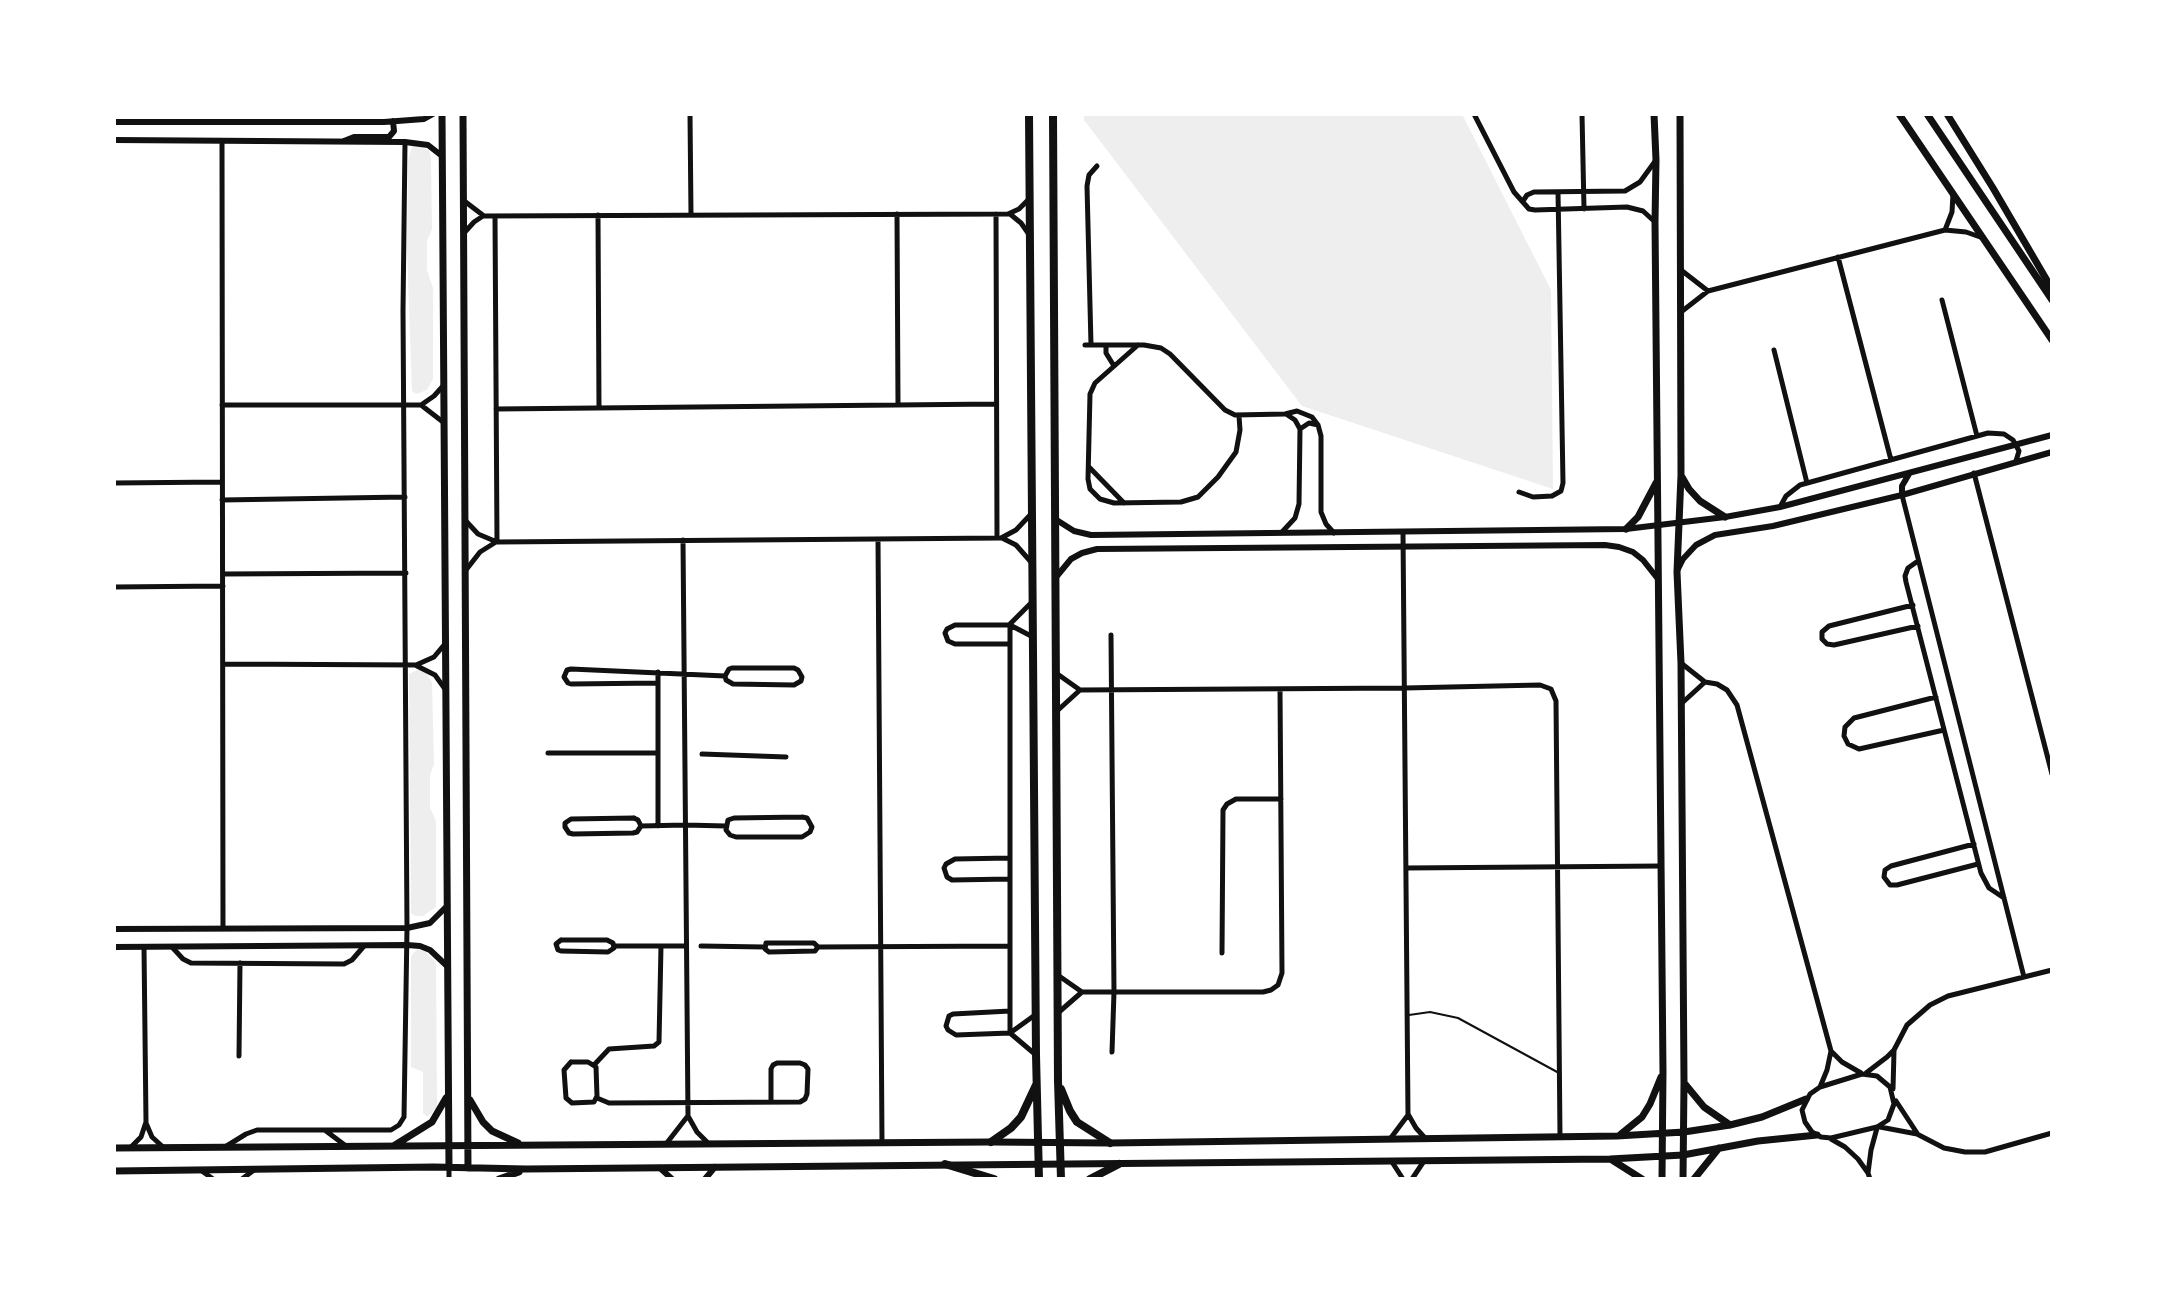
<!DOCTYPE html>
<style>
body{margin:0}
#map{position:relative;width:2166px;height:1293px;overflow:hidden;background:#fff;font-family:Rubik,sans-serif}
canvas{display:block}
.frame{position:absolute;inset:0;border:116px solid #fff;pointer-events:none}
</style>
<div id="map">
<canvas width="2166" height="1293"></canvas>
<div class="frame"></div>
</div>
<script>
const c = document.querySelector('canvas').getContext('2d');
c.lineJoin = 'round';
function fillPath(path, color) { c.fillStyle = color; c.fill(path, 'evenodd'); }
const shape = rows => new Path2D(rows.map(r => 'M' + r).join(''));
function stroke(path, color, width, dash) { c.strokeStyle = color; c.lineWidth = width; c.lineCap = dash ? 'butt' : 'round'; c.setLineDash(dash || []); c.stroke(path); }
fillPath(shape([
 [1084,114,1462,114,1551,290,1553,489,1302,406,1084,120],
 [413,144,429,150,431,158,432,229,427,241,427,270,433,288,433,379,427,390,416,394,412,391,407,251,408,160],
 [419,669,427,674,432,683,434,764,430,775,430,808,436,821,436,907,423,916,415,916,411,913,409,674],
 [417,949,426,952,436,962,437,1107,428,1117,423,1113,423,1072,411,1067,411,956]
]), '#eee');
stroke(shape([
 [1409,1015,1430,1012,1458,1018,1559,1073]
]), '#111', 2);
stroke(shape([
 [690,114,691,215],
 [1474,114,1514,192,1529,209,1535,210,1627,207,1643,211,1655,222],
 [1582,114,1584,209],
 [222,141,223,928],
 [463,200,484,216,1008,214,1019,209,1030,198],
 [1523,201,1527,195,1534,192,1625,191,1640,182,1656,160],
 [897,214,898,405],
 [996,214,997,538],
 [1010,214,1021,223,1028,233],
 [598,215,599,408],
 [495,216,497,542],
 [1945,230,1952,212,1953,194],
 [464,233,474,222,483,216],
 [1838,257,1891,460],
 [1681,270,1708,291],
 [1942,300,1977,436],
 [1681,312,1708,291,1945,230,1966,232,1983,238],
 [1085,345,1144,345,1161,348,1170,354,1225,410,1235,415,1285,414,1297,411,1312,417,1318,425,1321,436,1321,512,1326,524,1334,533],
 [1091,345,1087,186,1089,175,1097,166],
 [1106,345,1106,353,1114,366],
 [1138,345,1095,383,1090,394,1088,479,1090,489,1100,499,1114,503,1181,502,1198,497,1218,477,1236,452,1240,430,1239,416],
 [1774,350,1807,483],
 [222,405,421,405,443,422],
 [421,405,434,396,443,386],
 [496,409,996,404],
 [1300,429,1309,423,1318,425],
 [1089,467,1124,503],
 [1974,473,2052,774],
 [114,483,222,482],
 [1519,492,1533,497,1552,496,1561,491,1563,483,1558,192],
 [1902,495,2024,977],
 [222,500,405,497],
 [1780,507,1786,496,1800,485,1988,433,2004,434,2013,440,2019,451,2016,461],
 [465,520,478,534,497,542,1001,538,1016,530,1032,513],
 [1282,532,1295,518,1299,504,1300,429,1295,420,1286,414],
 [1403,533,1408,1114,1416,1128,1425,1138],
 [1002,538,1016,545,1031,562],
 [878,539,882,1143],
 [683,540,688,1116,697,1132,709,1144],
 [1918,561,1908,568,1905,576,1906,582,1981,873,1989,888,2004,898],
 [466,570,480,552,496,542],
 [223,574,406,573],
 [114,587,223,586],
 [1913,605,1829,626,1822,632,1822,639,1827,644,1834,645,1918,626],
 [1010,624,1031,603],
 [1111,635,1114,992,1112,1052],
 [1010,644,955,644,948,641,945,633,947,629,955,625,1010,625,1033,637],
 [1681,663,1705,682,1717,684,1727,690,1737,705,1831,1051,1827,1070,1820,1087],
 [223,664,416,665,434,657,444,645],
 [417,666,435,675,445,689],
 [732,668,794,668,798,670,802,677,801,681,794,685,733,684,726,680,725,676,729,669,732,668],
 [658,672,658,826],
 [1056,673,1080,690,1405,688,1540,685,1551,689,1556,701,1560,1137],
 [658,683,571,684,568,683,564,677,567,670,571,669,725,676],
 [1936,697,1854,718,1845,727,1844,736,1848,744,1859,749,1944,730],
 [1682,703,1705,682],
 [1057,711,1080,690],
 [548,753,658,753],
 [702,754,786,757],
 [802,817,807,818,812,827,810,832,802,837,736,837,730,835,726,830,728,820,734,818,802,817],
 [634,818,638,820,641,826,637,832,633,833,573,834,569,833,565,827,565,823,571,819,634,818],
 [641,826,685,825,726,826],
 [1974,844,1891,866,1885,870,1884,877,1890,885,1897,885,1978,864],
 [1406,868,1661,866],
 [1010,879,952,880,947,877,944,868,946,864,955,859,1010,858],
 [561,940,607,940,613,943,614,948,608,952,561,951,558,950,556,944,561,940],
 [766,943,814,943,818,947,815,951,769,952,765,949,766,943],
 [614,946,686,946],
 [701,946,764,947],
 [172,947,183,959,191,963,344,964,352,960,364,946],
 [818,947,1010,946],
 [1222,953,1223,810,1227,804,1236,799,1281,799],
 [1059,976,1082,992,1263,992,1271,990,1278,985,1282,973,1280,689],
 [1010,1011,953,1014,949,1016,946,1026,948,1030,956,1035,1010,1033,1035,1015],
 [1059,1012,1082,992],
 [1010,1033,1010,625],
 [1010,1033,1036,1055],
 [1831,1051,1842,1062,1861,1073],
 [239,1056,240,963],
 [571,1062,588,1062,596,1067,597,1096,594,1102,572,1103,566,1098,564,1070,571,1062],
 [594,1065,609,1049,654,1046,659,1042,661,946],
 [1866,1073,1887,1057,1894,1050,1907,1025,1930,1005,1948,996,2052,970],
 [1862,1074,1877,1076,1890,1087,1894,1104,1888,1120,1877,1127,1831,1138,1821,1137,1812,1132,1805,1122,1802,1110,1810,1094,1820,1087,1862,1074],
 [1893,1089,1894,1051],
 [597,1098,609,1103,800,1102,805,1099,807,1094,808,1069,805,1065,800,1063,777,1063,773,1065,771,1069,771,1102],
 [1896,1101,1917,1133],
 [146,1123,152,1137,163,1147],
 [1880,1127,1917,1134,1944,1148,1965,1152,1985,1152,2052,1133],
 [326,1131,346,1146],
 [1390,1139,1408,1115],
 [1831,1139,1845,1147,1858,1159,1868,1173,1870,1179],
 [666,1144,687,1117],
 [225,1147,246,1134,257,1130,391,1130,399,1125,404,1117,407,928,403,311,405,142],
 [130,1148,141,1137,146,1122,144,947],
 [1392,1162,1403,1179],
 [449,1167,449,1179],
 [202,1171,213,1179],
 [1868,1173,1871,1150,1877,1128],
 [242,1179,254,1170],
 [1412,1179,1424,1161]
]), '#111', 5);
stroke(shape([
 [114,122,384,122,424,119,433,114],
 [114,140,405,142,428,145,442,156],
 [344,141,354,137,389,137,394,131,393,121],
 [1902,495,1902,486,1909,474],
 [1055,519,1074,531,1091,535,1626,529,1725,517,1780,507,2052,435],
 [1678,569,1683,559,1696,545,1715,535,1773,526,1902,495,2052,452],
 [1057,576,1071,559,1082,553,1097,549,1605,545,1619,547,1633,552,1643,560,1658,579],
 [114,929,407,928,430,923,447,906],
 [114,947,407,945,420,946,430,950,447,966],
 [660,1168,672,1179],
 [705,1179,715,1167]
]), '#111', 6);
stroke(shape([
 [442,114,449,1167],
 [463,114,468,1168],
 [1654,114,1656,160,1655,222,1663,1072,1662,1179],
 [1680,114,1681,475,1677,572,1681,663,1684,1082,1683,1179],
 [1899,114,2052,340],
 [1927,114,2052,300],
 [1947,114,1993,188,2052,289],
 [1682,477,1689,489,1700,501,1725,517],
 [1626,529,1638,517,1656,483],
 [1685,1084,1704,1107,1730,1125],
 [470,1100,483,1122,492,1131,518,1143],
 [1621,1134,1642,1117,1650,1104,1661,1077],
 [395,1145,432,1122,446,1098],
 [114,1148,991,1142,1110,1143,1617,1136,1684,1132,1730,1125,1762,1117,1806,1099],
 [1612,1160,1642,1179],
 [114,1171,434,1167,526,1169,1610,1159,1683,1155,1758,1141,1817,1135],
 [499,1179,519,1172],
 [1694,1179,1719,1148]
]), '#111', 7);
stroke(shape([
 [1029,114,1036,1055,1039,1179],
 [1053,114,1058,1081,1061,1179],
 [1061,1089,1070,1111,1077,1122,1110,1143],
 [991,1142,1011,1128,1021,1117,1036,1085],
 [945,1164,994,1179],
 [1090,1179,1119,1164]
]), '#111', 8);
</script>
